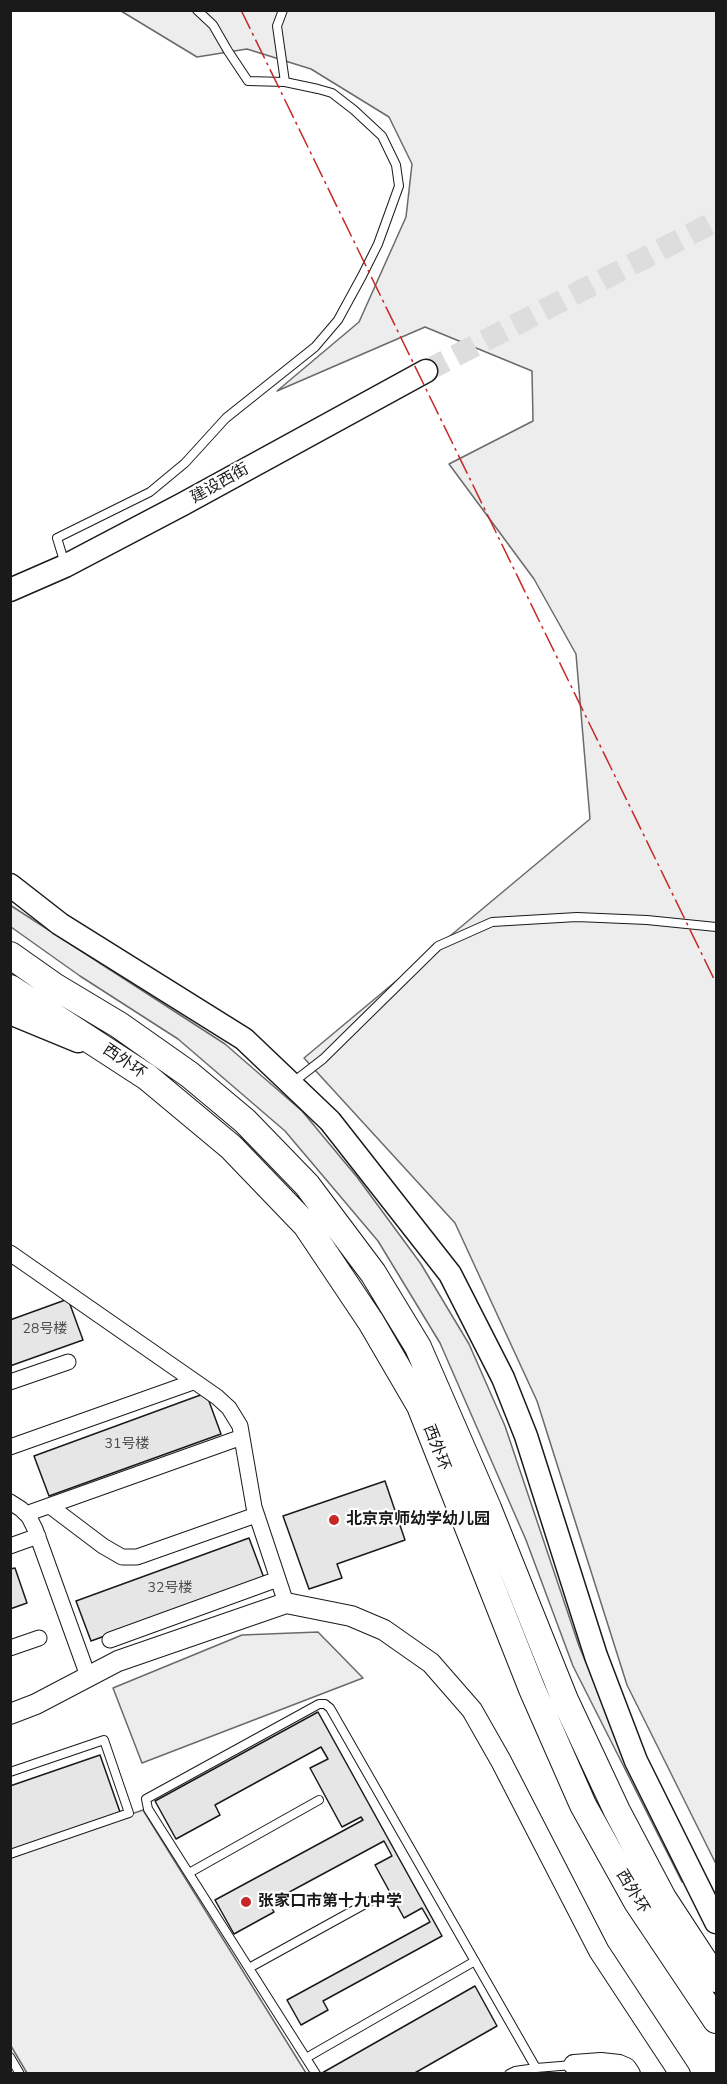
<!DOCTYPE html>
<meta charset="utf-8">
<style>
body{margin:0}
#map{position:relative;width:727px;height:2084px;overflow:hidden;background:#fff;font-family:"Nunito Sans",sans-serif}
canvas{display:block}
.frame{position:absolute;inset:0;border:12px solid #1a1a1a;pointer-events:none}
</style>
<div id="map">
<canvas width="727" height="2084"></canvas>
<div class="frame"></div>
</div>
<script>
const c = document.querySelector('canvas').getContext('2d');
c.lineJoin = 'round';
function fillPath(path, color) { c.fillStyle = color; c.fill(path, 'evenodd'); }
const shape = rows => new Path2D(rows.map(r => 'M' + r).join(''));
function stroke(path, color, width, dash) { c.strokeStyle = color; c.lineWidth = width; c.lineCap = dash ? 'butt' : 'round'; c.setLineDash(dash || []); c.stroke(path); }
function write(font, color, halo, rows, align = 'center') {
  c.font = font + ' "Nunito Sans","Noto Sans SC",sans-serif'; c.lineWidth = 4.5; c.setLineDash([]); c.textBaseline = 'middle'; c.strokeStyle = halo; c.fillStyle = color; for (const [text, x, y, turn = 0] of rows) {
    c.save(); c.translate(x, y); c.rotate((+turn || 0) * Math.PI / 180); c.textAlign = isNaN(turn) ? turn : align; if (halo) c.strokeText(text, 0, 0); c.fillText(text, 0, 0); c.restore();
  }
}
const built = shape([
 [121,11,716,11,716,1864,627,1685,537,1401,455,1223,304,1058,590,819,576,654,534,579,449,464,533,421,532,371,425,327,277,391,359,322,406,217,412,164,389,117,311,69,247,49,197,57,121,11],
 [10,905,225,1044,302,1111,357,1177,421,1264,469,1344,505,1426,579,1646,620,1743,682,1882,573,1666,526,1540,440,1343,378,1241,285,1131,178,1039,80,976,11,927,10,905],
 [318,1632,363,1678,142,1763,113,1688,242,1635,318,1632],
 [143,1810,306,2073,27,2073,11,2046,10,1856,143,1810]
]);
fillPath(built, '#ededed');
stroke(built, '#6a6a6a', 1.5);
const building = shape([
 [68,1299,83,1340,10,1366,10,1320,68,1299],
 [206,1393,221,1434,49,1496,34,1456,206,1393],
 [385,1481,405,1540,337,1564,342,1578,309,1589,283,1516,385,1481],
 [249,1538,264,1578,91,1641,76,1601,249,1538],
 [15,1568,27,1603,10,1609,10,1569,15,1568],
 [318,1712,442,1936,323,2001,328,2010,301,2025,287,2000,430,1922,422,1908,404,1918,375,1865,392,1856,384,1841,269,1903,274,1912,234,1934,215,1900,363,1820,361,1817,342,1827,310,1768,328,1759,321,1747,215,1805,220,1815,176,1839,155,1801,318,1712],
 [100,1755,120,1812,10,1851,10,1786,100,1755],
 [475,1986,497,2026,413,2074,322,2073,475,1986]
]);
fillPath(building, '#e6e6e6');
stroke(building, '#1a1a1a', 1.5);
stroke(shape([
 [426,371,716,221]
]), '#ddd', 22, [22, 11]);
const service = shape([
 [283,10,277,26,285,82],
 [65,564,57,538,150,492,185,463,226,418,315,347,338,320,362,276,378,244,399,186,396,165,382,136,354,110,332,93,318,89,285,82,248,81,228,51,213,25,197,10],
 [292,1083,323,1059,438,946,492,922,577,917,647,920,716,927],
 [10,1772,104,1740,129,1813,10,1854],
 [189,1873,319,1800],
 [249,1968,376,1898],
 [10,2057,20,2074],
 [306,2058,475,1961],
 [316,2074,148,1809,146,1799,319,1704,325,1704,330,1708,536,2068],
 [509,2074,515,2071,536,2068,573,2065]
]);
const minor = shape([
 [10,1253,217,1397,229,1408,240,1426,254,1507,286,1603],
 [10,1382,68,1362],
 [10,1447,193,1382],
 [10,1502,21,1509,29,1517,35,1529,88,1676],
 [50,1506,103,1546,122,1557,137,1557,256,1515],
 [26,1514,242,1437],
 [10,1546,38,1536],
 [110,1640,278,1579],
 [10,1648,39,1638]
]);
const tertiary = shape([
 [10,1714,36,1704,118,1661,286,1603,351,1616,384,1630,431,1663,472,1710,501,1761,599,1951,680,2074],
 [574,2065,601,2063,619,2065,626,2068,630,2074]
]);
const secondary = shape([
 [10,590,65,566,183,504,426,371],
 [10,885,60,924,244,1039,330,1121,450,1274,503,1378,526,1436,596,1656,636,1761,716,1922],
 [10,1013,78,1041]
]);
const trunk = shape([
 [10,955,54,986,119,1025,190,1075,245,1121,307,1185,373,1273,418,1347,488,1508,565,1700,617,1811,663,1898,716,1979],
 [10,988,147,1077,231,1147,306,1225,371,1322,420,1406,532,1689,583,1805,637,1902,716,2020]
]);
stroke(service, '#1a1a1a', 10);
stroke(minor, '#1a1a1a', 17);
stroke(tertiary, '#1a1a1a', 22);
stroke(secondary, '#1a1a1a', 25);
stroke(trunk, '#1a1a1a', 28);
stroke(service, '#fff', 8);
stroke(minor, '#fff', 15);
stroke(tertiary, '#fff', 20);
stroke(secondary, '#fff', 22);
stroke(trunk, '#fff', 26);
stroke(shape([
 [241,10,716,983]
]), '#c62828', 1.5, [21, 4.5, 3, 4.5]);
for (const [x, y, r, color] of [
 [334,1520,6,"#c62828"],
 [246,1902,6,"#c62828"]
]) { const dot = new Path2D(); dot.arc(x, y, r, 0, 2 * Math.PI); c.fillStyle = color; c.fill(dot); stroke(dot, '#fff', 2); }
write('14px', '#4d4d4d', null, [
 ["28号楼",45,1330],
 ["31号楼",127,1445],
 ["32号楼",170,1589]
]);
write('16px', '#1a1a1a', '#fff', [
 ["建设西街",220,484,-29],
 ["西外环",124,1062,34],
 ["西外环",436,1448,69],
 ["西外环",632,1892,59]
]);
write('bold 16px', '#1a1a1a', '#fff', [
 ["北京京师幼学幼儿园",346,1520],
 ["张家口市第十九中学",258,1902]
], 'left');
</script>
